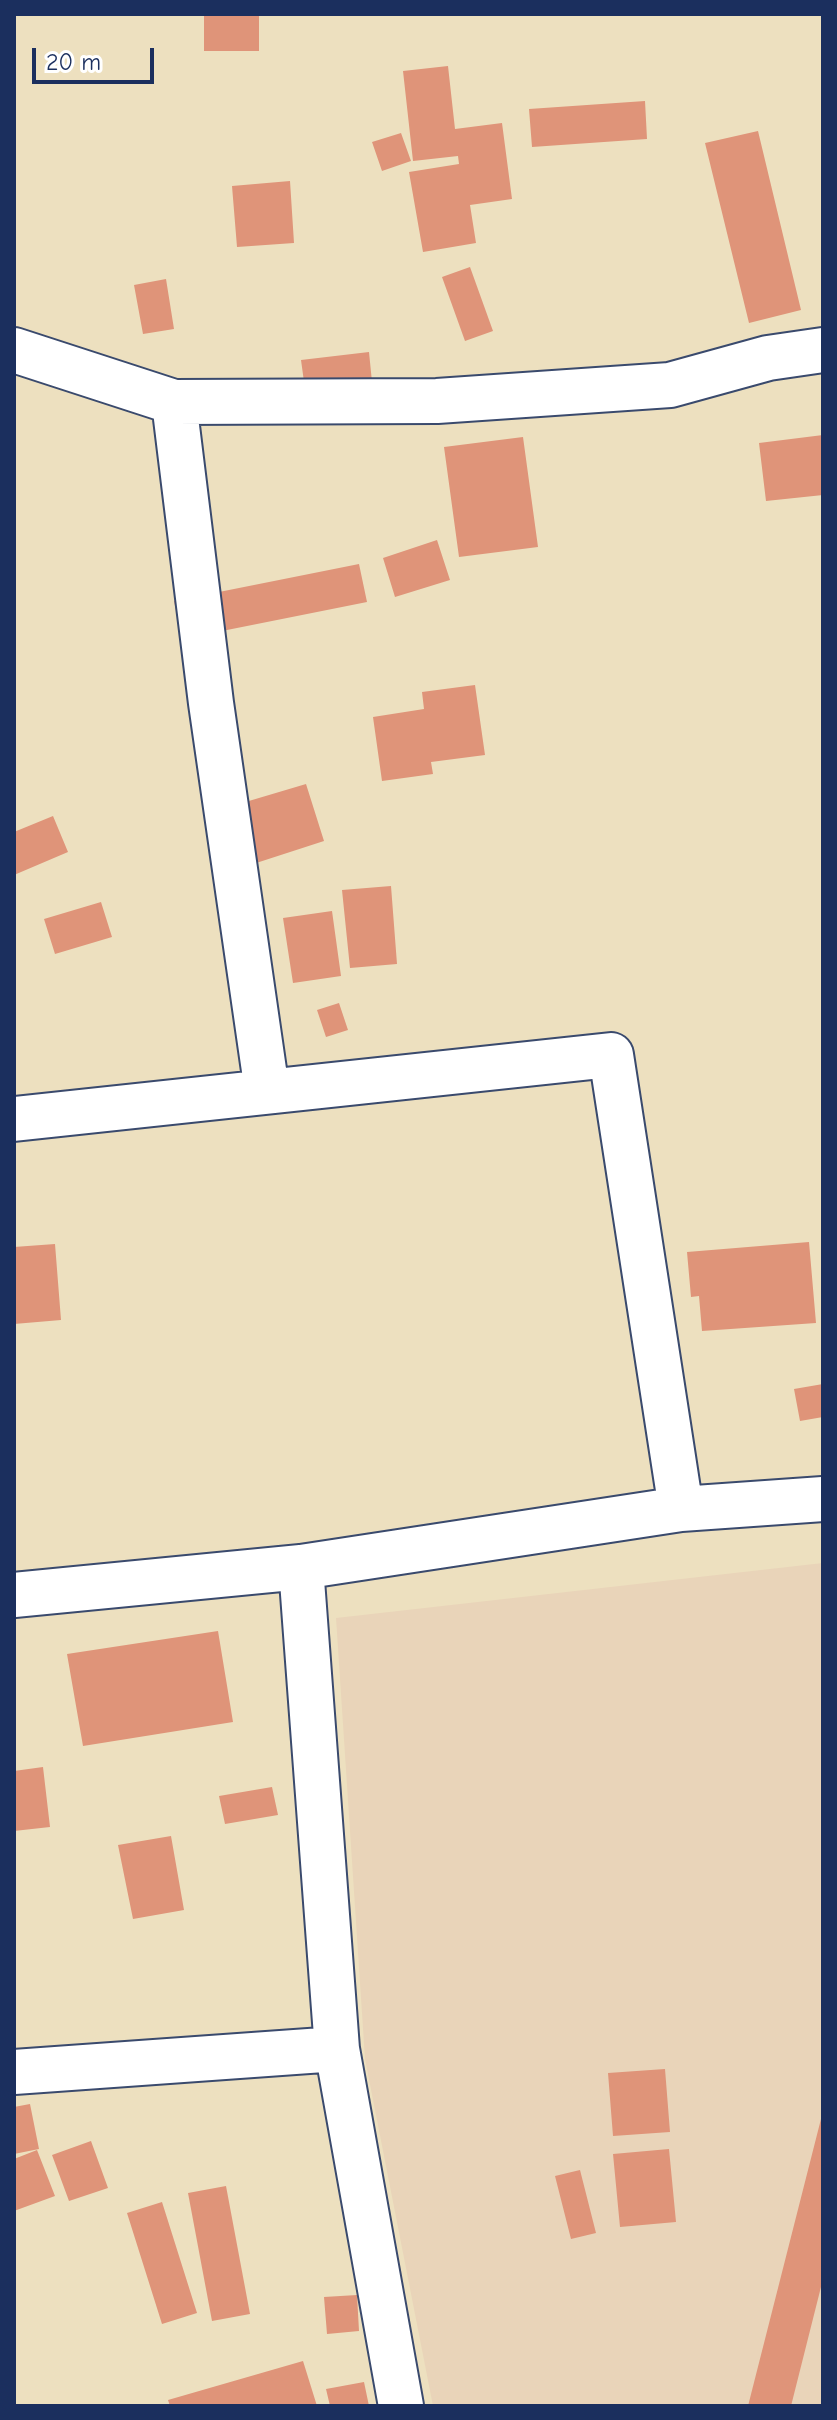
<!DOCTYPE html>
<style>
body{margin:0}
#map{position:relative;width:837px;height:2420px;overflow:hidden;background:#ede0bf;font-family:"Comic Neue",sans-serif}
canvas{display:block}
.frame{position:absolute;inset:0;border:16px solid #1b2f5e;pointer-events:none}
.scale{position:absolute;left:32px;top:48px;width:122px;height:36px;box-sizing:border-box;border:4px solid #1b2f5e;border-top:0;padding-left:10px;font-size:24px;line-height:28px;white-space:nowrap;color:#1b2f5e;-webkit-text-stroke:6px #fff;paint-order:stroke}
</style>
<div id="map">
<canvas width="837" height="2420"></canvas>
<div class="frame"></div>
<div class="scale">20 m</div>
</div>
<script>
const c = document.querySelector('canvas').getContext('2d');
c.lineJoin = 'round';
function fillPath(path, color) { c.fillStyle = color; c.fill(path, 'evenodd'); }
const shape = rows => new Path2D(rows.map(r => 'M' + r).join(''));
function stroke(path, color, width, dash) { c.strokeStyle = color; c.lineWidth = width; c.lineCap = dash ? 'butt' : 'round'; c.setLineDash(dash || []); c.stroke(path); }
fillPath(shape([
 [823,1563,823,2406,433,2406,365,2059,336,1618]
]), '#e9d4b9');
fillPath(shape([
 [204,14,259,14,259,51,204,51],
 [448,66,455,129,502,123,512,199,470,205,476,243,423,252,409,172,459,164,458,156,413,161,403,71],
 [645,101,647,139,532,147,529,109],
 [758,131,801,310,749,323,705,143],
 [401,133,411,161,382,171,372,142],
 [290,181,294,243,237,247,232,186],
 [470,267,493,331,465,341,442,277],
 [166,279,174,329,143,334,134,285],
 [369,352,372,382,305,389,301,360],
 [823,435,823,495,766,501,759,443],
 [523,437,538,547,459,557,444,447],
 [437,540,450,580,395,597,383,558],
 [359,564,367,602,182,639,174,601],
 [475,685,485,755,431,762,433,774,382,781,373,717,424,709,422,692],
 [306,784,324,841,250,865,232,806],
 [53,816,68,852,14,875,14,832],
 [391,886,397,964,350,968,342,890],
 [101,902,112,937,55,954,44,919],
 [332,911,341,976,293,983,283,918],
 [339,1003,348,1030,326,1037,317,1010],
 [809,1242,816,1323,702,1331,699,1296,691,1297,687,1252],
 [55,1244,61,1320,14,1324,14,1247],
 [823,1384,823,1417,800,1421,794,1389],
 [218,1631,233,1722,83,1746,67,1654],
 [43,1767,50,1827,14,1831,14,1771],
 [272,1787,278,1815,225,1824,219,1796],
 [171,1836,184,1910,133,1919,118,1845],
 [665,2069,670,2132,613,2136,608,2073],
 [30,2104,39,2149,14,2154,14,2107],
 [822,2115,823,2279,791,2406,748,2406],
 [91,2141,108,2188,69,2201,52,2155],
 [669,2149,676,2222,620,2227,613,2154],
 [37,2150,55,2196,14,2211,14,2159],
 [580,2170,596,2233,571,2239,555,2176],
 [226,2186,250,2314,212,2321,188,2193],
 [162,2202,197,2313,162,2324,127,2213],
 [357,2295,359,2331,327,2334,324,2297],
 [303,2361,317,2406,170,2406,168,2400],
 [364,2382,369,2406,330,2406,326,2389]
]), '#df9479');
const minor = shape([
 [14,350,174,402,211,703,267,1091],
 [174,402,437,401,670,385,768,358,823,350],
 [14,1119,611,1055,681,1509],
 [301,1567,337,2049,401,2406],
 [14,1595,301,1567,681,1509,823,1499],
 [14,2072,337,2049]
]);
stroke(minor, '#3a4a6d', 48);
stroke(minor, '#fff', 44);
</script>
